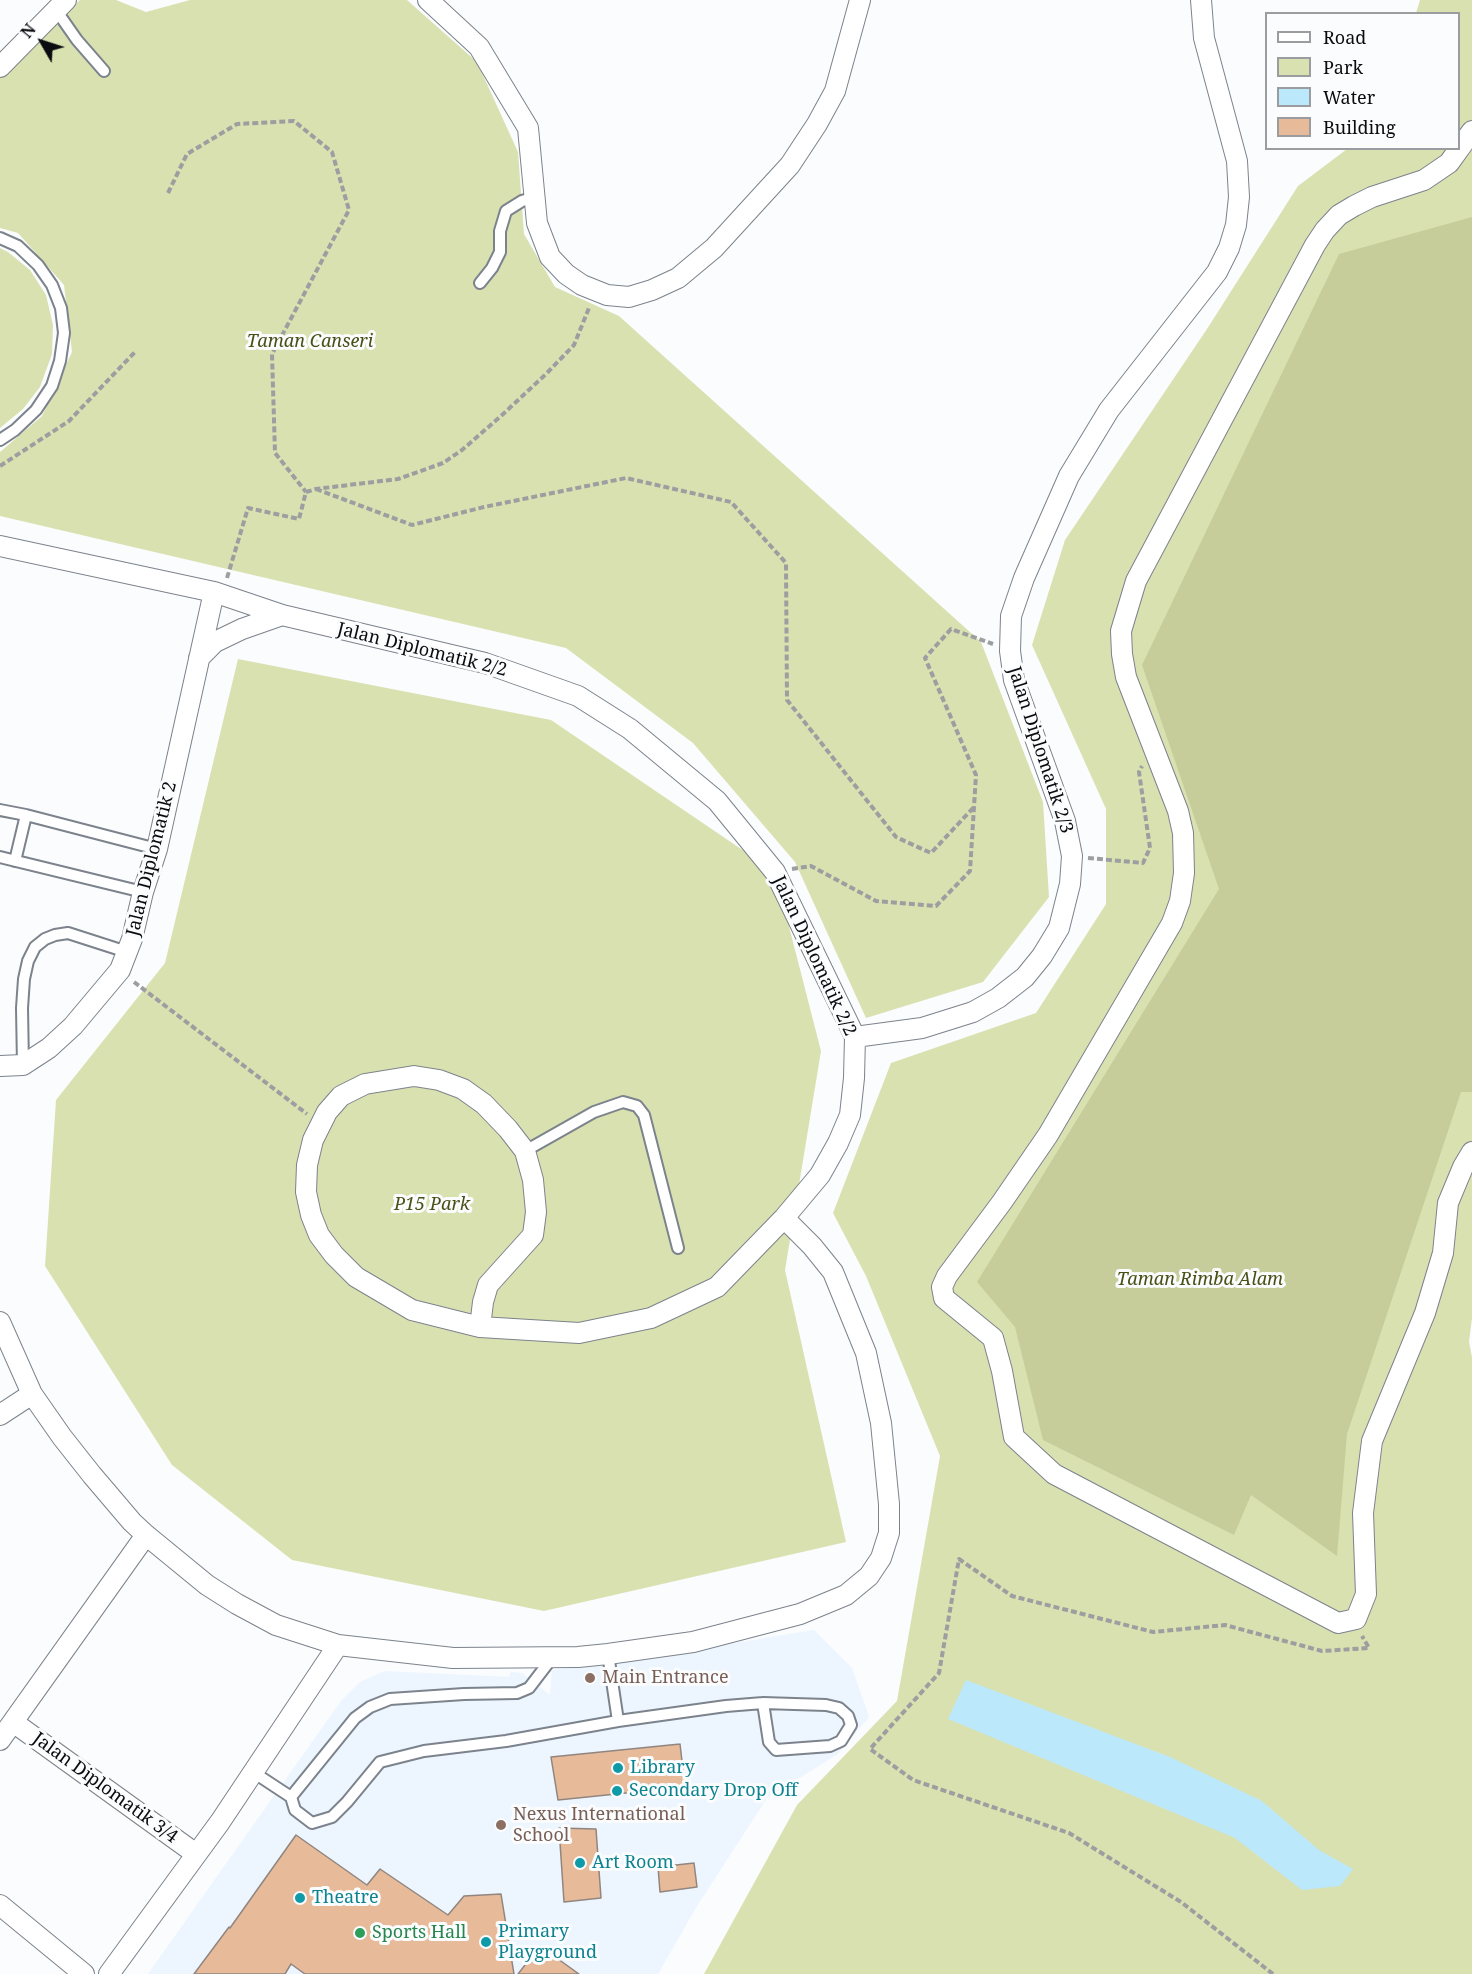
<!DOCTYPE html>
<style>
body{margin:0}
#map{position:relative;width:1472px;height:1974px;overflow:hidden;background:#fafcfe;font-family:"Noto Serif",serif}
canvas{display:block}
.legend{position:absolute;left:1265px;top:12px;width:195px;height:138px;box-sizing:border-box;background:#fafcfe;border:2px solid #9a9c9f;margin:0;padding:8px 10px;list-style:none;font-size:18px;color:#0a0c10}
.legend li{display:flex;align-items:center;gap:12px;height:30px}
.legend b{width:30px;border:2px solid #9a9c9f}
.north{position:absolute;left:12px;top:12px;width:60px;height:60px;-webkit-text-stroke:4px #fafcfe;paint-order:stroke;rotate:309deg;font-size:16px;font-weight:700;line-height:24px;text-align:center;color:#0a0c10}
.north::after{content:'';display:block;margin:auto;width:21px;height:27px;background:#0a0c10;clip-path:polygon(50% 0,100% 100%,50% 72%,0 100%)}
</style>
<div id="map">
<canvas width="1472" height="1974"></canvas>
<ul class="legend">
<li><b style="height:8px;background:#fff"></b>Road</li>
<li><b style="height:16px;background:#dae1b1"></b>Park</li>
<li><b style="height:16px;background:#bbe8fb"></b>Water</li>
<li><b style="height:16px;background:#e7ba9a"></b>Building</li>
</ul>
<div class="north">N</div>
</div>
<script>
const c = document.querySelector('canvas').getContext('2d');
c.lineJoin = 'round';
function fillPath(path, color) { c.fillStyle = color; c.fill(path, 'evenodd'); }
const shape = rows => new Path2D(rows.map(r => 'M' + r).join(''));
function stroke(path, color, width, dash) { c.strokeStyle = color; c.lineWidth = width; c.lineCap = dash ? 'butt' : 'round'; c.setLineDash(dash || []); c.stroke(path); }
function write(font, color, halo, rows, align = 'center') {
  c.font = font + ' "Noto Serif",serif'; c.lineWidth = 6; c.setLineDash([]); c.textBaseline = 'middle'; c.strokeStyle = halo; c.fillStyle = color; for (const [text, x, y, turn = 0] of rows) {
    c.save(); c.translate(x, y); c.rotate((+turn || 0) * Math.PI / 180); c.textAlign = isNaN(turn) ? turn : align; if (halo) c.strokeText(text, 0, 0); c.fillText(text, 0, 0); c.restore();
  }
}
fillPath(shape([
 [814,1630,852,1668,869,1717,838,1754,767,1798,697,1906,658,1974,148,1974,341,1701,360,1682,385,1671,509,1677,511,1672,522,1673,550,1695,552,1670,655,1656]
]), '#edf5ff');
fillPath(shape([
 [80,0,116,0,146,12,190,0,407,0,477,62,518,152,524,234,555,287,619,316,981,642,1043,802,1049,897,983,982,866,1018,795,862,693,743,566,648,0,516,0,452,42,416,72,352,64,285,18,233,0,228,0,68],
 [1420,0,1472,0,1472,1318,1469,1342,1472,1357,1472,1974,704,1974,797,1805,897,1701,940,1456,866,1276,833,1213,891,1063,1036,1013,1106,904,1106,809,1032,645,1065,540,1207,329,1298,186,1347,149,1458,148,1458,14,1416,13],
 [0,248,8,252,30,270,46,295,53,325,52,354,40,387,23,409,0,428],
 [238,659,551,720,775,872,821,1051,785,1270,846,1542,544,1611,292,1560,172,1465,45,1266,56,1100,165,963]
]), '#dae1b1');
fillPath(shape([
 [1472,217,1472,1092,1461,1092,1347,1434,1337,1556,1251,1495,1234,1535,1043,1440,1015,1327,977,1282,1219,889,1142,665,1339,254]
]), '#c6cd9b');
fillPath(shape([
 [966,1680,1170,1757,1262,1801,1319,1850,1353,1869,1340,1886,1302,1890,1235,1838,948,1719]
]), '#bbe8fb');
const building = shape([
 [680,1744,685,1787,558,1800,551,1757,680,1744],
 [559,1828,596,1829,601,1898,564,1902,559,1828],
 [296,1835,367,1885,380,1869,448,1915,464,1896,501,1894,514,1974,305,1974,291,1964,285,1974,194,1974,229,1927,230,1928,296,1835],
 [694,1863,697,1887,660,1892,658,1867,694,1863],
 [540,1946,579,1974,518,1974,540,1946]
]);
fillPath(building, '#e7ba9a');
stroke(building, '#90867f', 1.5);
const service = shape([
 [56,10,77,40,104,71],
 [0,238,18,246,38,265,52,285,61,308,64,333,60,361,52,386,36,410,15,430,0,440],
 [480,283,492,268,500,252,500,231,506,211,522,201,535,197],
 [0,810,26,815,157,849],
 [0,857,143,892],
 [15,861,26,815],
 [23,1065,22,1008,24,979,28,961,35,947,45,939,55,935,68,933,127,952],
 [525,1151,594,1112,623,1102,637,1106,644,1115,678,1248],
 [608,1654,618,1721],
 [253,1772,291,1797,295,1810,312,1823,332,1817,347,1802,380,1762,424,1751,506,1741,618,1721,726,1706,763,1703,826,1705,839,1708,848,1716,851,1725,841,1741,830,1746,776,1750,769,1742,763,1703],
 [291,1797,355,1718,370,1707,390,1699,464,1694,517,1693,529,1688,552,1658]
]);
const minor = shape([
 [428,0,479,47,528,128,537,223,550,257,566,274,582,285,607,295,629,297,652,290,678,278,714,248,790,165,817,124,835,91,860,0],
 [0,67,66,0],
 [1472,131,1449,163,1424,180,1372,197,1354,206,1339,215,1325,230,1315,245,1136,581,1121,631,1122,654,1126,677,1178,811,1183,833,1184,873,1180,901,1172,923,1048,1135,1002,1202,947,1276,942,1287,944,1298,993,1338,1002,1371,1014,1437,1054,1474,1338,1623,1356,1619,1366,1594,1363,1513,1372,1441,1425,1313,1443,1253,1448,1203,1463,1167,1472,1152],
 [0,546,214,592,282,615,485,663,578,696,630,729,717,801,775,872,855,1037,854,1078,850,1115,838,1143,820,1175,784,1218,717,1287,651,1318,579,1333,480,1327,412,1310,356,1277,334,1255,319,1235,311,1215,306,1192,307,1165,313,1140,327,1112,341,1096,365,1084,414,1076,439,1080,463,1089,484,1104,508,1129,525,1151,533,1180,536,1212,533,1235,488,1285,483,1302,480,1327],
 [199,658,215,642,242,629,282,615],
 [855,1037,922,1028,973,1012,998,998,1025,977,1042,956,1059,928,1070,884,1072,856,1065,821,1014,680,1010,651,1011,616,1024,578,1069,476,1109,410,1217,272,1229,248,1236,225,1239,197,1237,161,1204,38,1201,0],
 [0,1066,23,1065,49,1048,73,1026,120,970,132,939,143,892,157,849,214,592],
 [0,1322,32,1394,62,1437,92,1475,132,1522,146,1535,207,1585,237,1604,276,1625,338,1645,453,1658,578,1657,608,1654,693,1642,800,1614,846,1595,869,1576,881,1558,889,1533,889,1504,881,1423,866,1353,833,1272,812,1246,784,1218],
 [0,1415,32,1394],
 [13,1722,196,1854],
 [0,1740,146,1535],
 [0,1905,84,1974],
 [109,1974,220,1822,338,1645]
]);
stroke(service, '#7c838c', 14);
stroke(minor, '#7c838c', 22);
stroke(shape([
 [168,193,187,154,237,124,294,121,332,152,349,210,272,354,275,453,306,492],
 [0,466,69,421,136,351],
 [316,489,412,525,484,507,626,478,731,502,786,563,787,700,896,837,931,853,974,807],
 [227,578,248,508,299,519,306,492,316,489,398,479,443,463,462,450,501,416,546,374,574,345,589,308],
 [1088,858,1143,863,1150,848,1139,772,1142,766],
 [792,869,811,866,876,901,936,906,970,871,976,775,925,658,951,629,993,644],
 [134,982,307,1114],
 [1273,1974,1181,1902,1069,1833,913,1780,870,1749,939,1673,959,1559,1012,1596,1153,1632,1225,1625,1322,1651,1369,1648,1362,1636]
]), '#9c9ea0', 4, [6, 3]);
stroke(service, '#fff', 10);
stroke(minor, '#fff', 20);
for (const [x, y, r, color] of [
 [590,1678,6,"#8d6e63"],
 [618,1768,6,"#0f9aa8"],
 [617,1791,6,"#0f9aa8"],
 [501,1825,6,"#8d6e63"],
 [580,1863,6,"#0f9aa8"],
 [300,1898,6,"#0f9aa8"],
 [360,1933,6,"#2e9e5b"],
 [486,1942,6,"#0f9aa8"]
]) { const dot = new Path2D(); dot.arc(x, y, r, 0, 2 * Math.PI); c.fillStyle = color; c.fill(dot); stroke(dot, '#fafcfe', 2); }
write('italic 18px', '#4a4f16', '#fafcfe', [
 ["Taman Canseri",310,342],
 ["P15 Park",432,1205],
 ["Taman Rimba Alam",1200,1280]
]);
write('18px', '#0a0c10', '#fafcfe', [
 ["Jalan Diplomatik 2/2",422,650,14],
 ["Jalan Diplomatik 2/3",1040,750,72],
 ["Jalan Diplomatik 2",152,859,-76],
 ["Jalan Diplomatik 2/2",814,956,65],
 ["Jalan Diplomatik 3/4",105,1788,36]
]);
write('18px', '#785e54', '#fafcfe', [
 ["Main Entrance",602,1678],
 ["Nexus International",513,1815],
 ["School",513,1836]
], 'left');
write('18px', '#0d838f', '#fafcfe', [
 ["Library",630,1768],
 ["Secondary Drop Off",629,1791],
 ["Art Room",592,1863],
 ["Theatre",312,1898],
 ["Primary",498,1932],
 ["Playground",498,1953]
], 'left');
write('18px', '#27864d', '#fafcfe', [
 ["Sports Hall",372,1933]
], 'left');
</script>
